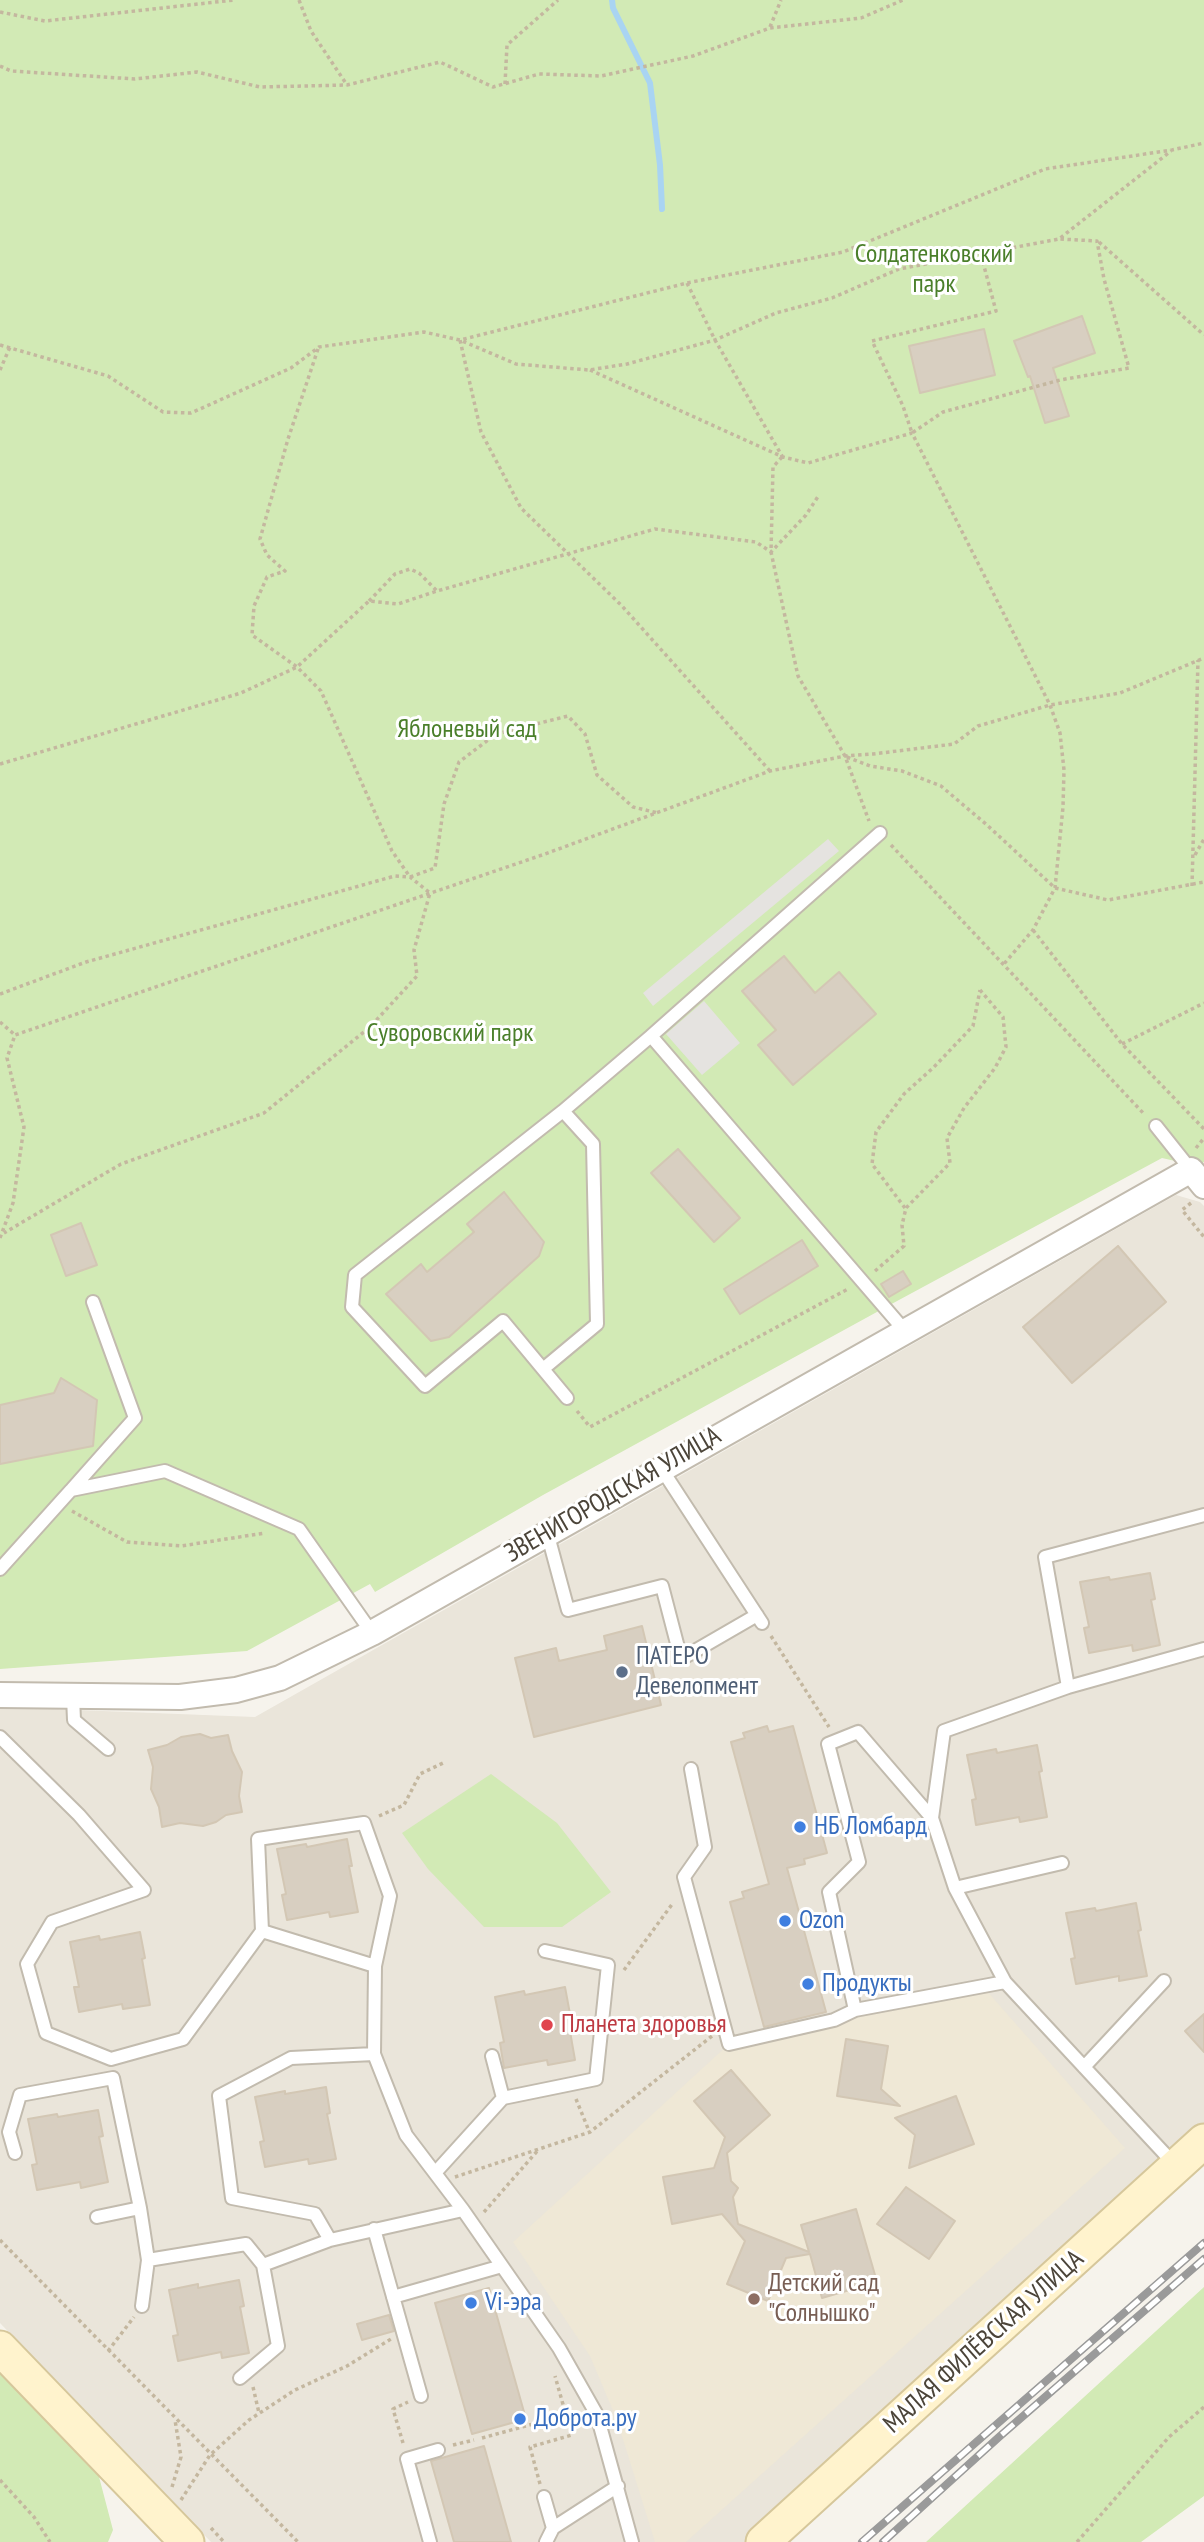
<!DOCTYPE html>
<meta charset="utf-8">
<style>
body{margin:0}
canvas{display:block;background:#f6f3ec}
</style>
<canvas width="1204" height="2542"></canvas>
<script>
const c = document.querySelector('canvas').getContext('2d');
c.lineJoin = 'round';
function fillPath(path, color) { c.fillStyle = color; c.fill(path, 'evenodd'); }
const shape = rows => new Path2D(rows.map(r => 'M' + r).join(''));
function stroke(path, color, width, dash) { c.strokeStyle = color; c.lineWidth = width; c.lineCap = dash ? 'butt' : 'round'; c.setLineDash(dash || []); c.stroke(path); }
function write(font, color, halo, rows, align = 'center') {
  c.font = font + ' "PT Sans Narrow",sans-serif'; c.lineWidth = 6; c.setLineDash([]); c.textBaseline = 'middle'; c.strokeStyle = halo; c.fillStyle = color; for (const [text, x, y, turn = 0] of rows) {
    c.save(); c.translate(x, y); c.rotate((+turn || 0) * Math.PI / 180); c.textAlign = isNaN(turn) ? turn : align; if (halo) c.strokeText(text, 0, 0); c.fillText(text, 0, 0); c.restore();
  }
}
fillPath(shape([
 [1176,1195,1200,1202,1204,1206,1204,2126,748,2542,211,2542,0,2323,0,1707,255,1717]
]), '#eae5da');
fillPath(shape([
 [986,1990,1125,2148,686,2542,655,2542,617,2420,590,2356,513,2242,729,2044,770,2042,815,2032,862,2014]
]), '#efe8d6');
fillPath(shape([
 [0,0,1204,0,1204,1162,1197,1166,1162,1158,886,1307,543,1495,375,1592,370,1584,247,1651,0,1669],
 [491,1774,557,1823,611,1892,562,1927,484,1927,428,1869,402,1833],
 [1204,2287,1204,2496,1141,2542,926,2542],
 [0,2372,98,2473,113,2530,108,2542,0,2542]
]), '#d2eab5');
fillPath(shape([
 [828,839,839,851,653,1006,643,993],
 [704,1001,740,1043,702,1075,666,1034]
]), '#e5e3e0');
stroke(shape([
 [612,0,613,8,650,83,660,165,662,209]
]), '#a9d4f2', 6);
const building = shape([
 [1082,316,1095,353,1053,368,1069,416,1045,423,1030,376,1028,377,1014,341,1082,316],
 [984,329,995,375,920,393,909,346,984,329],
 [784,956,815,993,839,972,876,1014,793,1085,758,1045,776,1030,742,991,784,956],
 [678,1149,740,1218,714,1242,651,1173,678,1149],
 [504,1192,544,1242,539,1256,449,1337,431,1341,386,1294,421,1264,427,1272,474,1232,467,1224,504,1192],
 [81,1223,97,1265,66,1276,51,1235,81,1223],
 [802,1240,818,1266,740,1314,724,1289,802,1240],
 [1118,1246,1166,1302,1072,1383,1023,1327,1118,1246],
 [903,1271,911,1284,889,1297,881,1284,903,1271],
 [61,1378,97,1400,93,1446,0,1464,0,1405,54,1393,61,1378],
 [1150,1573,1155,1599,1151,1600,1160,1645,1133,1651,1132,1645,1089,1653,1084,1628,1089,1627,1080,1582,1109,1577,1110,1580,1150,1573],
 [642,1626,661,1705,534,1737,515,1658,556,1648,559,1661,607,1650,604,1636,642,1626],
 [767,1726,769,1732,793,1726,827,1853,804,1859,805,1864,787,1868,826,2012,764,2027,730,1902,744,1898,742,1892,769,1884,731,1742,745,1738,743,1733,767,1726],
 [200,1734,211,1738,228,1735,232,1751,242,1772,239,1796,242,1812,226,1815,216,1822,203,1826,180,1823,162,1827,159,1807,151,1789,153,1767,148,1750,167,1745,181,1737,200,1734],
 [1037,1745,1042,1771,1039,1772,1047,1817,1020,1822,1019,1817,976,1825,972,1800,976,1799,967,1755,996,1749,997,1753,1037,1745],
 [347,1839,352,1866,349,1866,358,1912,330,1917,329,1912,287,1920,282,1895,286,1894,277,1849,306,1844,307,1847,347,1839],
 [1136,1903,1141,1930,1138,1931,1147,1976,1119,1981,1119,1976,1076,1984,1071,1959,1075,1958,1066,1913,1095,1908,1096,1911,1136,1903],
 [140,1932,145,1958,142,1959,150,2005,123,2009,122,2004,79,2012,74,1987,79,1987,70,1942,99,1936,100,1940,140,1932],
 [565,1987,570,2014,567,2014,575,2060,548,2065,547,2060,504,2068,500,2043,504,2042,495,1997,524,1991,525,1995,565,1987],
 [1204,2014,1204,2052,1185,2031,1204,2014],
 [846,2039,888,2046,881,2089,900,2106,837,2096,846,2039],
 [731,2070,770,2115,727,2153,731,2181,738,2188,733,2197,738,2224,809,2252,801,2225,856,2209,877,2282,822,2298,810,2254,786,2258,768,2301,727,2284,745,2241,722,2214,672,2224,663,2177,714,2168,725,2137,694,2101,731,2070],
 [326,2087,330,2113,327,2114,336,2159,309,2164,308,2159,265,2167,260,2142,264,2141,255,2097,285,2091,285,2094,326,2087],
 [956,2096,974,2144,909,2168,915,2135,895,2118,956,2096],
 [98,2110,103,2136,99,2137,108,2182,81,2188,80,2182,37,2190,32,2165,37,2164,28,2119,57,2114,58,2117,98,2110],
 [906,2187,955,2221,929,2259,877,2224,906,2187],
 [239,2280,244,2306,240,2307,249,2353,222,2358,221,2352,178,2361,173,2336,178,2335,169,2290,198,2284,198,2288,239,2280],
 [489,2288,526,2419,472,2434,435,2303,489,2288],
 [389,2315,394,2331,362,2340,357,2324,389,2315],
 [484,2446,511,2542,454,2542,431,2461,484,2446]
]);
fillPath(building, '#d8cfc1');
stroke(building, '#d3c7b4', 2);
const lane = shape([
 [880,833,651,1036,905,1331],
 [563,1111,651,1036],
 [1156,1126,1191,1170],
 [543,1369,597,1324,593,1144,563,1111,355,1275,352,1307,425,1386,503,1321,567,1398],
 [661,1468,762,1623],
 [72,1489,135,1418,93,1302],
 [1204,1515,1045,1557,1068,1687,1204,1649],
 [547,1532,568,1610,662,1586,681,1659,757,1615],
 [0,1569,71,1490,165,1471,299,1529,372,1633],
 [1068,1687,944,1731,932,1818,955,1888,1005,1982,1176,2166],
 [73,1697,74,1720,108,1749],
 [0,1737,79,1815,144,1890,52,1922,27,1964,46,2033,111,2059,183,2039,262,1931,375,1966,374,2054,406,2135,463,2210,559,2348,597,2415,632,2542],
 [691,1769,705,1847,684,1877,729,2044,834,2020,855,2010,1005,1982],
 [955,1888,1062,1863],
 [262,1931,258,1839,364,1823,390,1896,375,1966],
 [855,2010,829,1892,859,1862,828,1744,858,1732,932,1818],
 [492,2056,503,2098],
 [1084,2067,1164,1981],
 [15,2153,9,2132,20,2095,113,2078,140,2208],
 [435,2173,503,2098,596,2079,608,1965,545,1951],
 [97,2217,140,2208,148,2260],
 [374,2229,421,2396],
 [330,2240,315,2214,232,2198,219,2096,291,2058,374,2054],
 [393,2297,502,2266],
 [142,2306,148,2260,246,2244,263,2265],
 [240,2378,278,2346,263,2265,330,2240,463,2210],
 [544,2497,553,2528],
 [430,2542,407,2459,438,2450],
 [546,2542,553,2528,618,2486]
]);
const street = shape([
 [0,1695,180,1697,236,1690,280,1678,372,1633,1191,1170,1204,1186]
]);
const secondary = shape([
 [0,2348,187,2542],
 [763,2542,1204,2141]
]);
stroke(lane, '#c2bbae', 16);
stroke(street, '#c2bbae', 28);
stroke(secondary, '#d6c79b', 37);
stroke(shape([
 [299,0,311,31,347,85],
 [0,12,45,21,234,0],
 [770,27,781,0],
 [0,66,11,71,135,79,197,72,260,87,347,85,440,62,493,87,539,74,601,76,693,56,770,28,861,18,903,0],
 [505,84,507,45,558,0],
 [1099,242,1204,335],
 [981,255,996,311,872,341,903,406,912,433,943,412,1060,380,1129,368,1104,279,1097,241,1060,239],
 [687,283,715,340,782,456],
 [0,345,108,376,163,412,191,413,291,368,319,347,424,332,460,340,516,364,589,370,627,364,715,340,776,313,832,298,899,269,1059,239,1171,151],
 [318,349,288,439,260,539,267,555,285,571,267,577,254,606,252,635,297,667,321,691,392,851,410,877,435,868,444,804,459,762,496,734,568,716,585,734,597,775,633,807,658,813],
 [0,370,10,347],
 [590,370,783,457,808,463,912,433,1050,705,1060,733,1064,770,1063,807,1055,888,1033,930,1003,965],
 [782,457,773,467,771,552,798,676,845,756,869,821],
 [369,601,395,574,410,569,419,573,437,591],
 [847,757,870,766,902,771,941,786,987,825,1055,888,1108,900,1204,882],
 [0,764,241,693,297,667,369,601,398,604,437,591,655,529,756,542,771,552,806,515,819,495],
 [770,771,622,606,521,508,481,432,460,340,687,283,843,252,1045,169,1172,150,1204,143],
 [891,845,1145,1115],
 [1195,855,1204,839],
 [1192,886,1198,660],
 [1033,930,1122,1044,1204,1129],
 [0,994,86,962,395,876,410,877,430,893,414,950,417,976,370,1027,264,1113,121,1164,4,1233],
 [0,1022,15,1035],
 [1122,1044,1204,1003],
 [1196,1148,1204,1138],
 [1191,1203,1182,1210,1204,1237],
 [905,1208,872,1164,876,1132,904,1094,934,1067,973,1026,980,990],
 [0,1238,13,1203,24,1127,7,1058,15,1035,545,854,770,771,845,756,873,754,954,744,978,726,1050,705,1120,693,1204,658],
 [875,1271,904,1246,902,1225,906,1208,950,1163,947,1138,964,1108,995,1068,1006,1047,1003,1017,980,990],
 [577,1411,590,1427,848,1289],
 [72,1511,127,1542,181,1546,265,1533],
 [771,1636,829,1727],
 [379,1816,404,1805,420,1774,445,1762],
 [624,1970,673,1903],
 [576,2099,589,2131],
 [455,2177,590,2132,712,2036],
 [484,2212,539,2149],
 [0,2240,298,2542],
 [108,2351,134,2317],
 [253,2387,259,2413],
 [482,2438,566,2415,555,2376],
 [403,2443,393,2409,408,2402],
 [453,2445,474,2440],
 [0,2480,34,2517,50,2542],
 [540,2484,530,2447,572,2435,566,2415],
 [172,2487,181,2457,175,2420],
 [181,2500,210,2455,249,2420,295,2390,347,2366,391,2339],
 [211,2528,224,2542],
 [1077,2542,1169,2437,1204,2407]
]), '#c4b79f', 3.5, [3.5, 3.5]);
stroke(lane, '#fff', 12);
stroke(street, '#fff', 24);
stroke(secondary, '#fff3cd', 33);
const rail = shape([
 [862,2542,1204,2243],
 [883,2542,999,2437,1204,2259]
]);
stroke(rail, '#9a9a9a', 8);
stroke(rail, '#fff', 5, [16]);
for (const [x, y, r, color] of [
 [622,1672,7,"#5c6f8a"],
 [800,1827,7,"#3f7fe0"],
 [785,1921,7,"#3f7fe0"],
 [808,1984,7,"#3f7fe0"],
 [547,2025,7,"#e0444e"],
 [754,2299,7,"#8d6e63"],
 [471,2303,7,"#3f7fe0"],
 [520,2419,7,"#3f7fe0"]
]) { const dot = new Path2D(); dot.arc(x, y, r, 0, 2 * Math.PI); c.fillStyle = color; c.fill(dot); stroke(dot, '#fff', 2.5); }
write('26px', '#4a7f2a', '#fff', [
 ["Солдатенковский",934,255],
 ["парк",934,285],
 ["Яблоневый сад",467,730],
 ["Суворовский парк",450,1034]
]);
write('26px', '#4b4439', '#fff', [
 ["ЗВЕНИГОРОДСКАЯ УЛИЦА",613,1495,-30],
 ["МАЛАЯ ФИЛЁВСКАЯ УЛИЦА",984,2342,-42]
]);
write('26px', '#4e5e75', '#fff', [
 ["ПАТЕРО",636,1657],
 ["Девелопмент",636,1687]
], 'left');
write('26px', '#366cbe', '#fff', [
 ["НБ Ломбард",814,1827],
 ["Ozon",799,1921],
 ["Продукты",822,1984],
 ["Vi-эра",485,2303],
 ["Доброта.ру",534,2419]
], 'left');
write('26px', '#be3a42', '#fff', [
 ["Планета здоровья",561,2025]
], 'left');
write('26px', '#785e54', '#fff', [
 ["Детский сад",768,2284],
 ["\"Солнышко\"",768,2314]
], 'left');
</script>
